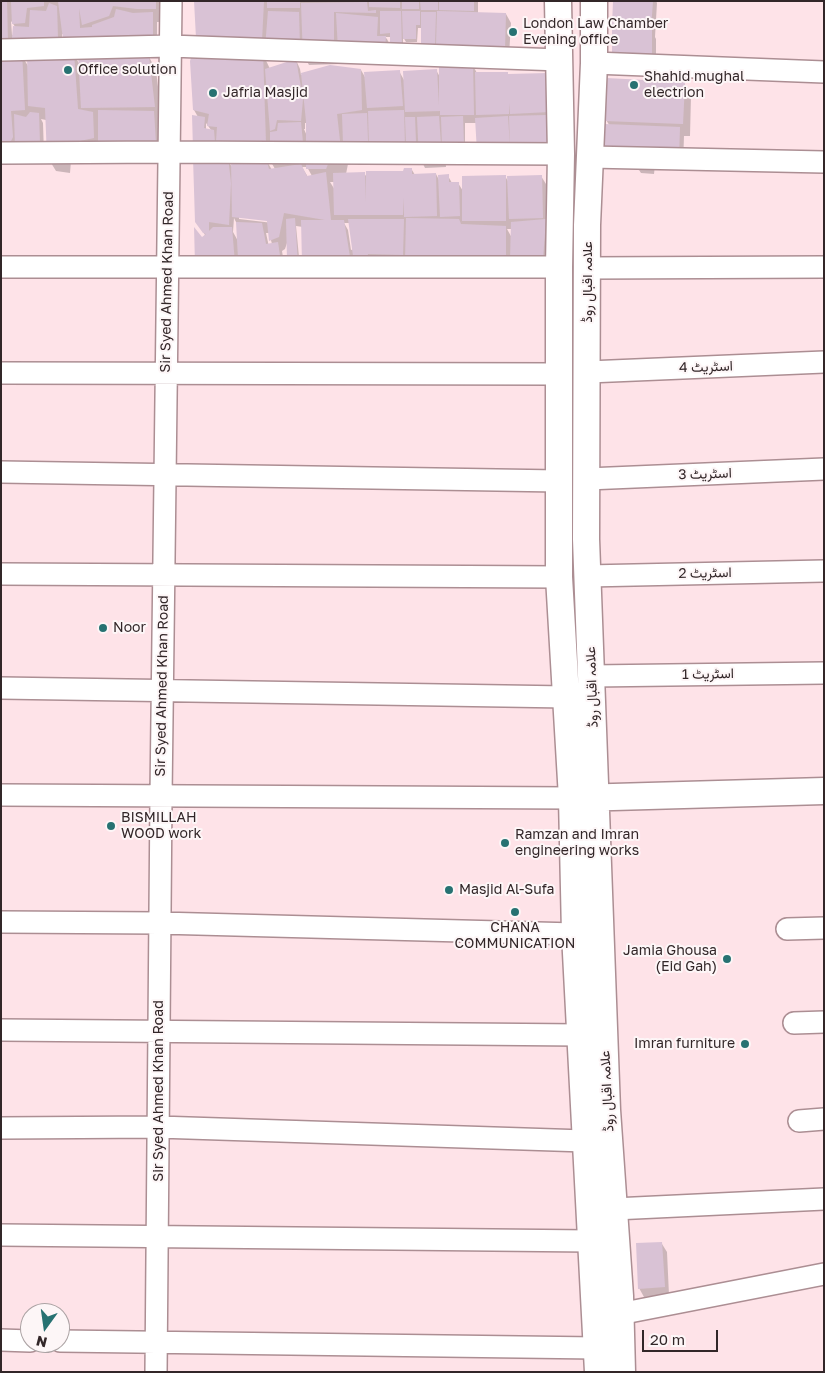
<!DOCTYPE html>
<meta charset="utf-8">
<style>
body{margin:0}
#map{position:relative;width:825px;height:1373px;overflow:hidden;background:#fee3e8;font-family:"Golos Text",sans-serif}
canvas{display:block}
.frame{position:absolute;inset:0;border:2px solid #322628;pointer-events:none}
.north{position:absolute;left:20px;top:1303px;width:50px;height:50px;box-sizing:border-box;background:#fdf6f7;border:1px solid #aca3a4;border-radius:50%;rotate:194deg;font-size:14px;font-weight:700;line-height:20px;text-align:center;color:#322628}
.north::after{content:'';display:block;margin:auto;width:18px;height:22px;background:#277272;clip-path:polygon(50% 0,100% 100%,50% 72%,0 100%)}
.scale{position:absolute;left:642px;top:1330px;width:76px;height:22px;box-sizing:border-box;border:2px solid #322628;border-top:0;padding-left:6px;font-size:15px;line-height:18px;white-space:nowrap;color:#322628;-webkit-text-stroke:4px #fdf6f7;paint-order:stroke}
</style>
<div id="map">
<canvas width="825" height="1373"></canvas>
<div class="frame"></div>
<div class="north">N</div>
<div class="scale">20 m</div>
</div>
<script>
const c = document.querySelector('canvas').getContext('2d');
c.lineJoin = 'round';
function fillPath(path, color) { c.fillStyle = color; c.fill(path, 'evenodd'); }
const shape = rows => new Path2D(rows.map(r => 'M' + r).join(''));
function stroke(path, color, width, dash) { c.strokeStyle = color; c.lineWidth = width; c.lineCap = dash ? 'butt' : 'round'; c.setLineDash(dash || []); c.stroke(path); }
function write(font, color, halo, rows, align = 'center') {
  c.font = font + ' "Golos Text",Vazirmatn,sans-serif'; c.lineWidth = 4; c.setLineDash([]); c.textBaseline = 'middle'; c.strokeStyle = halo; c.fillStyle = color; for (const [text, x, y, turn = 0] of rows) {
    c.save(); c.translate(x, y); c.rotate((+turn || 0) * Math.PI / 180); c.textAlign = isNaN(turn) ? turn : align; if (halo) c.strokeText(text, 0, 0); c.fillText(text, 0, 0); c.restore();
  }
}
fillPath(shape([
 [1,1,162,1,163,22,157,22,157,48,149,57,156,70,162,120,158,120,160,152,71,161,70,173,56,171,48,158,46,120,41,119,43,123,44,154,1,149],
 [11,21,16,28,14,35,12,35],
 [62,34,63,34,69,54,62,48],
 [79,54,80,65,74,55],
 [22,56,28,56,28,66],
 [195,1,478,1,478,14,506,14,511,23,509,56,437,50,422,28,418,28,417,42,406,42,403,37,403,54,339,48,339,64,309,65,304,56,262,52,270,69,296,60,300,69,301,75,361,70,366,79,399,71,404,80,436,70,440,77,473,66,477,73,507,73,509,76,547,74,553,121,483,160,476,123,465,123,465,148,445,149,446,167,425,168,421,160,346,146,348,164,346,174,364,173,368,179,412,170,415,175,436,174,440,182,448,176,452,183,458,183,463,191,505,176,509,183,541,176,546,184,548,258,353,258,303,227,296,226,300,267,287,243,285,249,282,251,285,270,244,266,238,255,239,272,202,239,205,235,197,222,227,159,232,167,232,159,197,152,198,117,194,110,205,51],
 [385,37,391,37,391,47,387,39],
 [206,123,211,130,206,130],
 [305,123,307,123,307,136,304,129,305,129],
 [264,156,271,162,275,169,272,170],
 [302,167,307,167,312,176,308,177],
 [330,182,335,182,335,190],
 [239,217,273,220,273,223,239,219],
 [234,218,237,224,238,241,233,232],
 [344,223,350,223,354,249,351,250,348,230],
 [507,229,512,229,512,238],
 [266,233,269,233,272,244,269,247],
 [614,1,656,1,657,3,655,37,656,39,656,76,618,76,613,67,615,30,613,26],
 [684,83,691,96,690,136,684,136,683,166,655,165,654,174,641,173,606,120],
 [662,1244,667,1252,669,1295,644,1297,639,1288]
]), '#0003');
fillPath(shape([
 [1,1,7,1,8,43,1,42],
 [11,1,44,1,44,6,27,8,25,23,12,24],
 [58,1,156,1,156,9,137,9,113,6,109,16,82,25,79,8,80,28,92,27,92,25,114,17,116,9,133,13,153,12,153,40,64,47],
 [194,1,264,1,262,40,196,38],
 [267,1,300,1,300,8,267,8],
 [369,1,400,1,400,8,369,7],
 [402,1,419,1,419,9,402,9],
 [420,1,438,1,438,10,421,10],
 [439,1,474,1,474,11,439,10],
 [613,1,653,1,651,28,612,26],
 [367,2,368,11,376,10,376,13,334,12,334,55,303,57,301,3],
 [49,3,57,6,58,39,11,48,13,26,29,27,30,10,46,11],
 [268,11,299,12,300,48,265,48],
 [380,11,401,11,402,51,390,51,390,33,380,34],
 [402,11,420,11,420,25,416,25,416,39,403,39],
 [437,11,506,13,505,48,436,46],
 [421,12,436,12,435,46,421,46],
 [336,13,378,17,377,36,386,36,385,50,338,49],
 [612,29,652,29,652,68,612,67],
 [194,49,263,52,266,144,216,142,217,127,207,126,209,114,193,110,190,61],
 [22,52,25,110,11,111,13,137,8,147,1,145,1,53],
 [27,52,74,53,78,109,93,112,94,138,80,141,78,149,47,158,45,108,28,106],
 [78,52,149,56,155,107,81,108],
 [296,59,303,99,301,121,277,120,275,129,270,131,265,69],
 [473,64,474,115,440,115,440,111,405,112,403,71,437,69,439,106,439,65],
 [330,65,361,69,362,110,337,114,341,150,339,161,328,164,326,169,306,169,306,121,301,73],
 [400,70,403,106,367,108,364,72],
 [475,72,508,72,508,74,547,73,549,112,510,114,510,103,509,114,476,115],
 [606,78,685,82,683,124,605,121],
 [98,110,154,111,156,144,98,147],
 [404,110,405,147,369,148,368,111],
 [30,112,39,113,40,145,15,146,14,114,26,117],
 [367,113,368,141,343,142,342,114],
 [192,115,205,117,204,128,214,130,215,143,193,149],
 [547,115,549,149,477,152,475,118,508,116,510,148,509,116],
 [439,116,442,159,419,160,417,117],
 [463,116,464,145,442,145,441,117],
 [405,117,415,117,416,143,406,143],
 [301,122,303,143,270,163,270,132,277,131,278,123],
 [605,124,680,127,679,157,604,154],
 [265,155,269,169,301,164,307,176,326,172,331,220,344,220,351,263,302,263,301,220,325,220,284,213,279,237,269,241,267,221,232,217,231,158],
 [228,157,231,183,229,225,209,222,209,231,213,227,232,227,235,264,195,264,194,227,202,237,206,234,203,233,195,222,193,158],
 [404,168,412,168,412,174,436,173,437,216,404,217,404,197,403,215,334,215,333,173,365,172,366,203,366,171,403,171],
 [449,174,449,182,459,182,460,216,440,217,438,175],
 [506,175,506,221,462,221,462,176],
 [542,175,543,218,509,219,507,176],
 [295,218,298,264,287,260,286,219],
 [406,218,459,219,461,224,506,226,506,262,405,262],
 [348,219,404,219,403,255,368,254,367,262,354,263],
 [546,219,543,259,510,261,511,222],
 [236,222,262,223,266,244,278,242,281,263,238,258],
 [662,1242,665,1287,638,1289,636,1243]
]), '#d9c2d5');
const minor = shape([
 [1,50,170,46,560,60],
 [594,63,824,72],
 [1,153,169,152,561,154],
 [590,157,824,162],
 [1,267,559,267],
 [588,268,824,267],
 [588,372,824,362],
 [1,373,559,374],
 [1,472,559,481],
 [587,479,824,469],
 [1,574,559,577],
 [587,576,824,571],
 [592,676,824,673],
 [1,688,567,697],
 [1,795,572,798],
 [1,922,160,923,575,934],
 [787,929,824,928],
 [794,1023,824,1022],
 [1,1030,581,1035],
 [799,1121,824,1119],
 [1,1128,158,1127,585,1141],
 [614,1209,824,1199],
 [1,1235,591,1241],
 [619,1314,824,1274],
 [1,1340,30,1341],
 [60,1341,597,1348],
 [156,1372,161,796,171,1]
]);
const tertiary = shape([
 [558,1,561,154,559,267,559,577,572,798,575,934,598,1372],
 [594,1,594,63,587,225,586,539,607,1110,620,1296,622,1372],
 [578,798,824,791]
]);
stroke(minor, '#ac8e93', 24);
stroke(tertiary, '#ac8e93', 29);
stroke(minor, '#fff', 21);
stroke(tertiary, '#fff', 26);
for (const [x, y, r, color] of [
 [513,32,5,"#277272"],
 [68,70,5,"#277272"],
 [634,85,5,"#277272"],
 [213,93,5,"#277272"],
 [103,628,5,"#277272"],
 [111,826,5,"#277272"],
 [505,843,5,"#277272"],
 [449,890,5,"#277272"],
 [515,912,5,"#277272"],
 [727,959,5,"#277272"],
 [745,1044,5,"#277272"]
]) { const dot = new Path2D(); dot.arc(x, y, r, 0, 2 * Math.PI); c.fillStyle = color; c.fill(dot); stroke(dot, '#fdf6f7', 2); }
write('14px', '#322628', '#fdf6f7', [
 ["London Law Chamber",523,24],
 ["Evening office",523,40],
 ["Office solution",78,70],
 ["Shahid mughal",644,77],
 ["electrion",644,93],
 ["Jafria Masjid",223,93],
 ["Noor",113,628],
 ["BISMILLAH",121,818],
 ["WOOD work",121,834],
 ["Ramzan and Imran",515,835],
 ["engineering works",515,851],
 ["Masjid Al-Sufa",459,890],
 ["CHANA",515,928,"center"],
 ["COMMUNICATION",515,944,"center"],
 ["Jamia Ghousa",717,951,"right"],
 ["(Eid Gah)",717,967,"right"],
 ["Imran furniture",735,1044,"right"]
], 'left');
write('14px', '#322628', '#fdf6f7', [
 ["Sir Syed Ahmed Khan Road",167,282,-89],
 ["علامہ اقبال روڈ",588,282,-90],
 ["اسٹریٹ 4",706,367,-2],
 ["اسٹریٹ 3",705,474,-2],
 ["اسٹریٹ 2",705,573,-1],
 ["اسٹریٹ 1",708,674,-1],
 ["Sir Syed Ahmed Khan Road",162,686,-89],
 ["علامہ اقبال روڈ",592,687,-92],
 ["Sir Syed Ahmed Khan Road",159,1091,-90],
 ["علامہ اقبال روڈ",607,1091,-93]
]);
</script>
